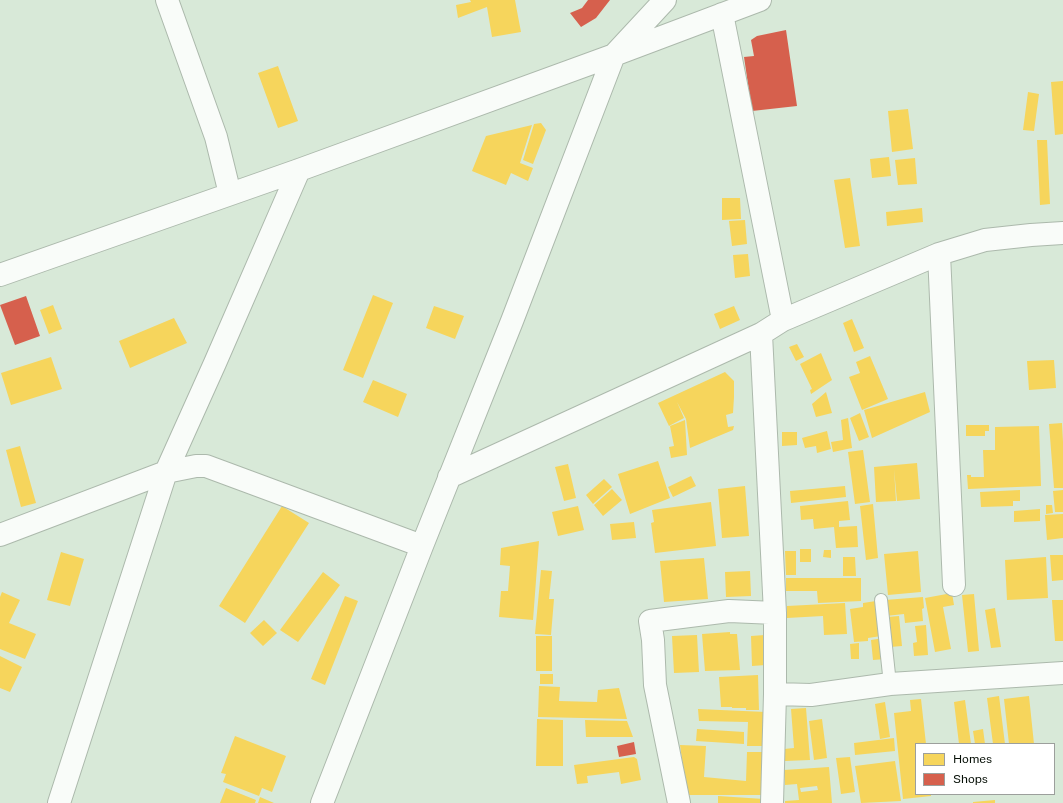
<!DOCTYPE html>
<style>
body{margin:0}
#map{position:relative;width:1063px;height:803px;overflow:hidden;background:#d8e9d8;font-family:"Public Sans",sans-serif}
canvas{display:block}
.legend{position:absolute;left:915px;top:743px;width:140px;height:52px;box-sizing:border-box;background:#fff;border:1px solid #9c9f9c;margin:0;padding:5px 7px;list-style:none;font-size:12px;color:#071007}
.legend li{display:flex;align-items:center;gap:8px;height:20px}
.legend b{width:20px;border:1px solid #9c9f9c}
</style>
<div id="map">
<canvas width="1063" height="803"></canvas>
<ul class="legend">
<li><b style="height:11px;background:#f6d55c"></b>Homes</li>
<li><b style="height:11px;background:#d6604d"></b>Shops</li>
</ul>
</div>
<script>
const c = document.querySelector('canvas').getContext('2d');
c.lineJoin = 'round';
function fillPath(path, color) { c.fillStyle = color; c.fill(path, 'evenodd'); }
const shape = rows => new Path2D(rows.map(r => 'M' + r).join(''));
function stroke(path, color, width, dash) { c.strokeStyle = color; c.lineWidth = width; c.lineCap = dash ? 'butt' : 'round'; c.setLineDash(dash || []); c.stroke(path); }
fillPath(shape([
 [470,0,515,0,517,11,521,32,492,37,487,7,458,18,456,5,471,2],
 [278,66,298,121,278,128,258,73],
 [1063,81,1063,134,1055,135,1051,82],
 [1028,92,1039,94,1034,131,1023,130],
 [908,109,913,149,892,152,888,111],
 [541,123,546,130,533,164,523,160,534,124],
 [532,125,520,163,533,168,528,181,511,173,506,185,472,171,486,136],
 [1037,140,1047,140,1050,204,1040,205],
 [889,157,891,176,872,178,870,159],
 [915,158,917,184,898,185,895,160],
 [850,178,860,246,845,248,834,180],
 [722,198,740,198,741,219,722,220],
 [922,208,923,222,887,226,886,212],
 [745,220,747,244,732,246,729,221],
 [748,254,750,276,735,278,733,255],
 [373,295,393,303,363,378,343,370],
 [53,305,62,329,49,334,40,310],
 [434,306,464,316,455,339,426,328],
 [734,306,740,320,720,329,714,314],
 [174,318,187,343,130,368,119,341],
 [852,319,864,348,854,352,843,323],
 [797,344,804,357,796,361,789,347],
 [821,353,832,380,811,394,810,390,812,389,800,364],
 [870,356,888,399,862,410,849,377,860,373,856,362],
 [51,357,62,389,11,405,1,373],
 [1054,360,1056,388,1029,390,1027,361],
 [725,372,734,381,734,397,733,413,726,415,728,427,734,426,733,430,690,448,686,419,677,402,684,418,669,426,658,403],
 [373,380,407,394,398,417,363,402],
 [826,392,832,413,816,417,812,404],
 [925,392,930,412,872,438,864,410],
 [860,413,869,437,859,441,850,418],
 [848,418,852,448,833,452,831,442,843,440,841,420],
 [685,420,687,455,671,458,669,447,674,446,670,426],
 [1062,423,1063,442,1063,488,1054,488,1049,424],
 [966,425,989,425,989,431,985,431,985,436,966,436],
 [1039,426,1041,486,968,489,967,475,971,475,971,477,984,477,983,450,995,450,995,427],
 [827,431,831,449,817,453,816,446,805,448,802,438],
 [782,432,797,432,797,445,782,446],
 [20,446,36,503,21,507,6,450],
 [863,450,870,502,855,504,848,452],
 [658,461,670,498,630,514,618,474],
 [917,463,920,499,897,501,894,469,896,501,876,502,874,467],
 [568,464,576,498,564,501,555,467],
 [691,476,696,486,673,497,668,487],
 [604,479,612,487,593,504,586,495],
 [745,486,749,536,722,538,718,489],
 [845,486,846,497,791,503,790,491],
 [612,489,622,500,603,516,594,505],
 [1020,490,1020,501,1013,501,1013,506,981,507,980,492],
 [1063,490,1063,512,1055,512,1053,491],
 [848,501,850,520,839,521,839,527,857,526,858,547,836,548,834,527,814,529,813,519,801,520,800,506],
 [711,502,716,546,655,553,651,523,654,522,652,510],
 [873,504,878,558,866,560,860,506],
 [1046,505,1052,505,1053,513,1046,514],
 [282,506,309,523,245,623,219,606],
 [578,506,584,530,558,536,552,512],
 [1040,509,1040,521,1014,522,1014,511],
 [1063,514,1063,538,1047,540,1045,515],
 [634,522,636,538,612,540,610,524],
 [539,541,533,620,499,617,501,591,508,591,510,566,500,565,501,548],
 [800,549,811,549,811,562,800,562],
 [824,550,831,550,831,558,823,557],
 [785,551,796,551,796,575,786,575],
 [918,551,921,592,888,595,884,554],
 [61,552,84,559,70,606,47,600],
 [1050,555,1063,555,1063,580,1052,581],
 [843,557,855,557,856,576,843,576],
 [1046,557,1048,598,1007,600,1005,560],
 [704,558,708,599,664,602,660,561],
 [541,570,552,571,549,599,554,599,551,635,535,634],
 [750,571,751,596,726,597,725,572],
 [323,572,340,585,298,642,280,630],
 [786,578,861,578,861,601,818,603,817,591,786,591],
 [2,592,20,600,9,623,36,634,25,659,0,649,0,597],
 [952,593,954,605,943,607,951,649,935,652,925,598],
 [974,594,979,651,968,652,962,595],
 [345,596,358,601,325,685,311,679],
 [923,597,924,608,922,609,923,621,905,623,904,614,886,616,885,600],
 [1052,600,1063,600,1063,641,1055,641],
 [876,601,881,636,868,638,868,641,854,642,850,609,863,607,863,603],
 [845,603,847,634,824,635,823,616,787,618,787,606],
 [995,608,1001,647,991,648,985,610],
 [899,616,902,646,890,647,887,617],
 [264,620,277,633,263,646,250,633],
 [926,625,928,655,914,656,913,643,917,642,915,626],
 [730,632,730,634,737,634,740,670,705,671,702,634],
 [697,635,699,672,674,673,672,636],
 [765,635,766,665,752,666,751,636],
 [536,636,552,636,552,671,536,671],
 [884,638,886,659,873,660,871,640],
 [859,643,859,659,851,659,850,644],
 [0,656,22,667,10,692,0,688],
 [540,674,553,674,553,684,540,684],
 [758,675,759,710,746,710,746,708,732,708,732,707,721,707,719,677],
 [539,686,560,687,559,701,597,702,598,690,619,688,627,719,538,717],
 [999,696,1005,744,993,744,987,698],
 [1029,696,1034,744,1009,744,1004,699],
 [921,699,926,744,916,744,916,794,931,794,931,796,903,799,894,713,911,711,910,700],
 [965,700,971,744,959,744,954,702],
 [885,702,890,737,880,739,875,704],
 [806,708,810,760,785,761,784,749,794,748,791,709],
 [698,709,766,712,766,746,747,746,748,722,699,721],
 [537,719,563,720,563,766,536,766],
 [822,719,827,758,814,760,809,721],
 [585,720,627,721,633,737,586,737],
 [697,729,744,732,744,744,696,741],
 [983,729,985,744,975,744,973,731],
 [235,736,286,756,272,792,262,788,259,796,223,782,226,774,221,773],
 [894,738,895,751,855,755,854,743],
 [680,745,706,746,704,777,746,781,747,752,767,752,767,795,687,795],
 [634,757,637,759,641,780,621,784,619,772,587,776,588,783,577,784,574,765],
 [850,757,855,792,841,794,836,758],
 [895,761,901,801,861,803,855,766],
 [829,767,832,803,785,803,785,801,799,800,797,784,785,785,784,770],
 [817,786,818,790,801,792,800,788],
 [226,788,256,800,255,803,220,803],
 [718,796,764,799,764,803,718,803],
 [260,797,274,803,258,803],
 [995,800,995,803,973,803,973,802]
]), '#f6d55c');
fillPath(shape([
 [588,0,610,0,596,18,581,27,570,13,582,8],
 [786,30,797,106,752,111,744,57,754,56,751,40,757,36],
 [26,296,40,336,15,345,0,305],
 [634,742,636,754,619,757,617,746]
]), '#d6604d');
const lane = shape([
 [881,600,890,684]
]);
const street = shape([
 [167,0,216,137,230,194],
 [722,14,783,320],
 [939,254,954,585],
 [0,275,299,170,614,55,760,0],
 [761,334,775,613,775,694,772,803],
 [449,477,761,334,783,320,939,254,985,240,1031,235,1063,233],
 [0,535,166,472,196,466,206,466,422,546],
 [775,694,811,695,890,684,1063,673],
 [59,803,166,472,215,363,299,170],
 [322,803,422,546,512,321,614,55,665,0],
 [679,803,655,685,653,640,650,621,729,611,775,613]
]);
stroke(lane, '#acb9ac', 14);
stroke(street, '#acb9ac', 24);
stroke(lane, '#f9fcf9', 12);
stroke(street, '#f9fcf9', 22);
</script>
